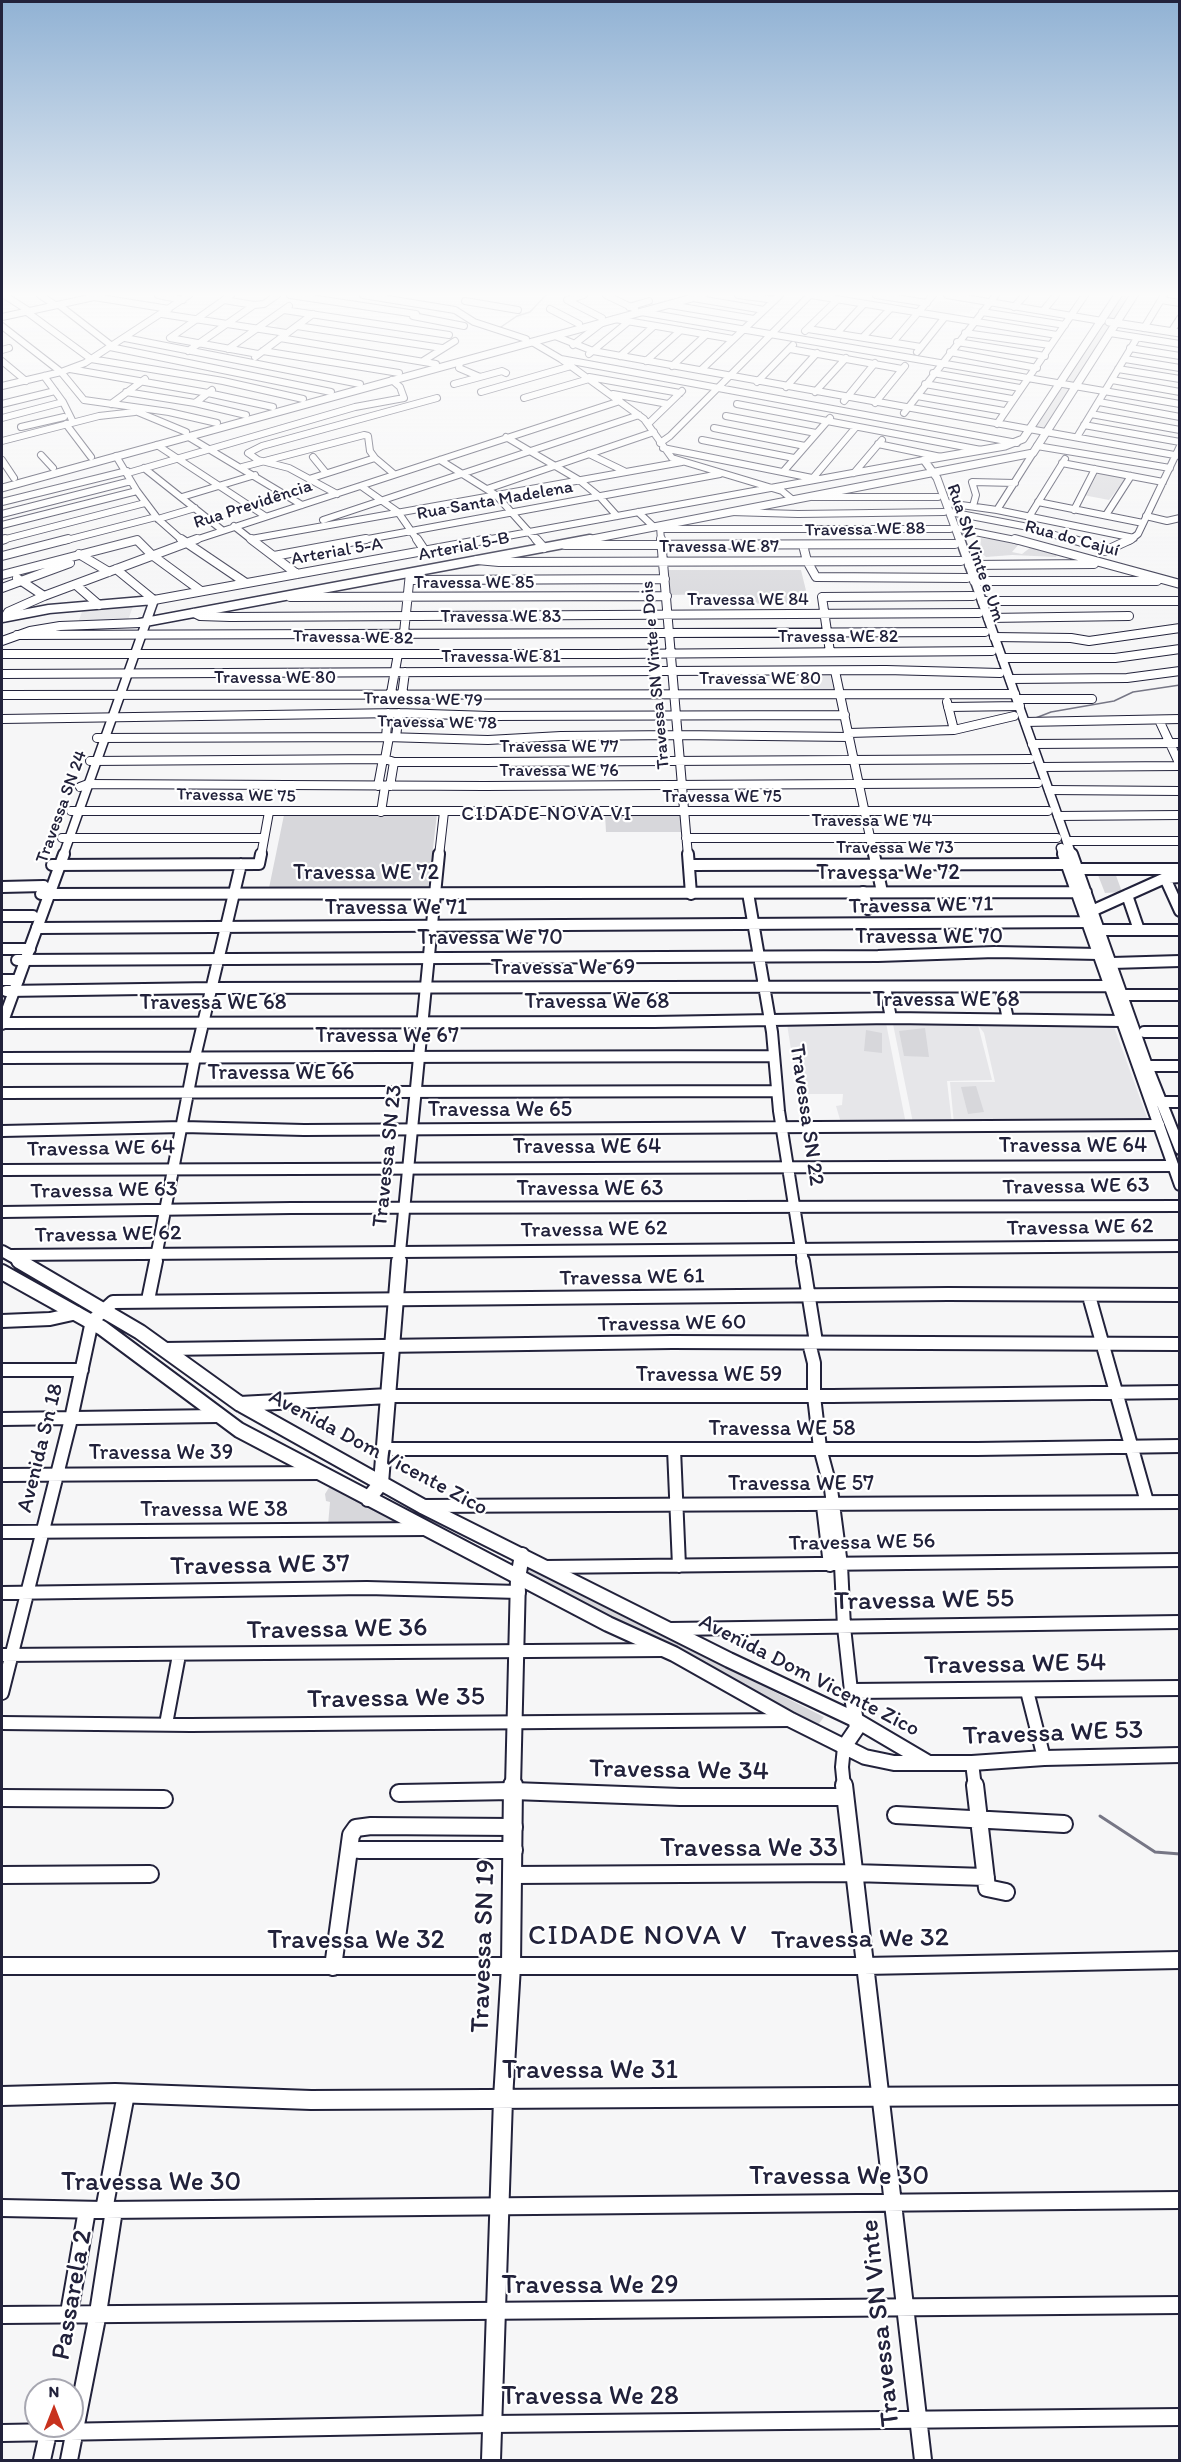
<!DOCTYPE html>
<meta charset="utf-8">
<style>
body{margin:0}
#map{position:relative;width:1181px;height:2462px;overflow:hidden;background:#f6f6f7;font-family:Itim,sans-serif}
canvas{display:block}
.frame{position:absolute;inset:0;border:3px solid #22223b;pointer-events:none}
.north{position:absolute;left:24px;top:2378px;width:60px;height:60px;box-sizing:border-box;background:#fff;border:2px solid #a7a7b1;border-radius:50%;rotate:0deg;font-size:16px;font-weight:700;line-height:24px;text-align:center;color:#22223b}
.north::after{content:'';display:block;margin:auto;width:21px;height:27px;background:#c8321e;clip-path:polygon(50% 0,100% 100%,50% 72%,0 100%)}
</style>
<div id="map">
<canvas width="1181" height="2462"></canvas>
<div class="frame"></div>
<div class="north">N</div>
</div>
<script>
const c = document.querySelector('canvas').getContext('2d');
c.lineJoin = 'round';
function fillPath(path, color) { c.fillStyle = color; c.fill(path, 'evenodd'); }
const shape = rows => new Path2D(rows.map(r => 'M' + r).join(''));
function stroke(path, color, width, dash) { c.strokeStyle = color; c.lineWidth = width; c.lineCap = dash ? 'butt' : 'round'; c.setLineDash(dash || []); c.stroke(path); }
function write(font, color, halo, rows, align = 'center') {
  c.font = font + ' Itim,sans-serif'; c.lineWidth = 4.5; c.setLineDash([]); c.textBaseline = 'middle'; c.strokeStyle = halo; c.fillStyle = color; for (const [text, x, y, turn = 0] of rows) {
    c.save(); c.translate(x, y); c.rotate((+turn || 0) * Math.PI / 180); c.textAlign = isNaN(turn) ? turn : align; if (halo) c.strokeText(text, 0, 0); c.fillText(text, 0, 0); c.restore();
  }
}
fillPath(shape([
 [938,301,956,303,982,309,972,309,969,313,957,311,953,315,929,311],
 [284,311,308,315,285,332,272,330,278,325,268,324],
 [134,604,128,620,79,620,84,606],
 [801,675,830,675,834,691,804,691],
 [886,1023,906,1124,841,1123,836,1106,842,1105,843,1094,798,1094,787,1024],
 [893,1024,1113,1024,1149,1123,954,1124,950,1082,995,1082,984,1033,978,1025,992,1080,947,1081,952,1124,913,1123]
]), '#e6e6e9');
fillPath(shape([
 [1118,295,1133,295,1047,430,1032,426],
 [1096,471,1127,477,1109,500,1083,495],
 [981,538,1021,542,1012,552,1022,554,1031,547,1057,554,1056,557,1012,555,986,557,980,552],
 [668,570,801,570,809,603,719,604,717,594,670,595],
 [437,814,428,890,269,888,284,815],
 [605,814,682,814,684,832,606,832],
 [1096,870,1114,870,1122,892,1105,893],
 [925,1028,929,1057,904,1056,899,1031],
 [866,1030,882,1033,882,1053,864,1051],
 [976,1086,984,1112,968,1114,961,1087],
 [330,1486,351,1494,395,1521,390,1525,328,1525,330,1502,326,1501,325,1494],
 [528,1567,824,1717,818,1725,528,1574,524,1569]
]), '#d7d7db');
stroke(shape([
 [498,329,517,316,530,312,546,295],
 [1033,719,1051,712,1114,701,1133,692,1180,685]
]), '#767685', 1.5);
stroke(shape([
 [1100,1816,1155,1852,1180,1854]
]), '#767685', 3);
const minorFar4 = shape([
 [4,295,29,311],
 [40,295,55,305],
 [158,295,183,300],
 [231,295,170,338,258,354],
 [290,295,416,314],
 [363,295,455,310,474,322,526,339],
 [584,295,567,300,602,318],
 [606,295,635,309],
 [738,295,775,300],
 [811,295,1057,335],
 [876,295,927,303],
 [947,295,1102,321],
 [693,298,764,310],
 [224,300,254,305,264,304,277,295],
 [1161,300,1180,303],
 [465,301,518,310],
 [59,305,112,346],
 [670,305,754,319],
 [629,307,649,301],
 [1014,307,1025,295],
 [550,309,579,324],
 [284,310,449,335],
 [1043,311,1056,295],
 [27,312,91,359,223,381,303,399],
 [641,312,1180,404],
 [982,312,1065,325],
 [162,314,286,333],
 [413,316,464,326],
 [2,317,94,297,169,309],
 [615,319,733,339],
 [2,326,61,372,84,400,169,412,217,423],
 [297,326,442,348],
 [1144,328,1164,295],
 [808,329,921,347],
 [805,331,837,300],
 [1171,332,1180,318],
 [837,333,864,304],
 [965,333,1050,345],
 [1110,333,1180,344],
 [555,336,593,351,1180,456],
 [863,337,891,308],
 [125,338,360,384],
 [280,338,436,364],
 [532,342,561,359,644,419,672,458,782,491,793,500],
 [893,342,933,295],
 [957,342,1045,356],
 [573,345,603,322],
 [110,347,331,392],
 [1130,348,1180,356],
 [228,349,289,306],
 [790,349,902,369],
 [2,350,9,348],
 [188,351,254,305],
 [263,351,399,373],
 [917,352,945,317],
 [950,352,1037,368],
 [589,354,628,322],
 [620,356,654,326],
 [255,357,313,314],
 [561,359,1017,443],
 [1125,359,1180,368],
 [2,361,26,381],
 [423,361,455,341],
 [646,361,681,330],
 [460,362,459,368,480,377,502,371,506,373],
 [672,366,707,334],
 [70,369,208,393,273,407],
 [1118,369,1180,379],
 [701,370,780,295],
 [933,373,1020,388],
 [44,376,63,402,73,422],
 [589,377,680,393],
 [1112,380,1180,392],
 [757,382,793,345],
 [454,384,480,377],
 [925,384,1012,399],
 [2,386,61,372,85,363,189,295],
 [786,387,817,353],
 [126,392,195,403,246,415],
 [481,392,571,366],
 [815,392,846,358],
 [613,394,668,404],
 [917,396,1004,411],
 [524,398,589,379],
 [844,401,875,363],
 [1099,402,1180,417],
 [195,403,212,390],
 [875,403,905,366],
 [2,404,55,391],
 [111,404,145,379],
 [737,404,981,450],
 [133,410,186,432],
 [904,413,996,295],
 [1091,414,1180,430],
 [726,416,816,433],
 [2,418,63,402],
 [66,424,91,457],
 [648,424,682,391],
 [997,424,1085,295],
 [1084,425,1180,442],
 [21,427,64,417],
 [714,428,805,446],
 [187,436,302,505],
 [506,437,579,480,600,497,617,516],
 [1077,437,1137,338],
 [702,440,794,458],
 [2,441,99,416,135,412],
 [660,443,670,436,810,295],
 [878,444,941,457],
 [157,445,265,516],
 [1037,446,1170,468],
 [663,448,812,478],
 [589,454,624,471],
 [41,455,53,468],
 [116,456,137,491,158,519,183,541],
 [313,457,326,473],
 [2,460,14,478],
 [440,460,496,495,537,541],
 [1062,463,1163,482],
 [242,467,364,435,368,436,370,451,375,458,394,474],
 [144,468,222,530],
 [783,472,830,418],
 [128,473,355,407,404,398,400,387,392,380],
 [854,473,882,440],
 [813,478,856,427],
 [309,479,375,458],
 [361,486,398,512,418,541],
 [487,489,654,432],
 [337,494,289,468,258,460,248,453,262,446,437,398],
 [182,497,255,475],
 [813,497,938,497],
 [2,502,127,471],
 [1038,502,1143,523],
 [947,503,997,510,1134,538],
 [973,506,976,495,972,482,1015,483],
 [997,510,1033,453],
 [1074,510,1095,469],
 [638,512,654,527],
 [731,512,798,514,944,512],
 [950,512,1023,526,1076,541],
 [2,514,131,481],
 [1106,515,1131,476],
 [1146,516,1167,521,1180,518],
 [1029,517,1065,459],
 [158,519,195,508],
 [323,520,639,415],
 [2,525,137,491],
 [234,526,253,541],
 [660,526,661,541],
 [955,528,1020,541],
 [661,529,950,529],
 [251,539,682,462],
 [2,540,145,503],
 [63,541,156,517],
 [134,541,138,541],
 [192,541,620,401],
 [357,541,720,474],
 [480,541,924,460],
 [1129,541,1138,534,1180,446]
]);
const minorFar3 = shape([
 [181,539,246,583],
 [251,539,297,574],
 [417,539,425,551],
 [536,539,544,548],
 [661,539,688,856],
 [1015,539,1180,584],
 [1071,539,1110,550],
 [2,540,5,539],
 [565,545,955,544],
 [803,545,807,561,816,577,967,578],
 [1105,551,1131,539],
 [79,554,109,572],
 [2,556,68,539],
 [274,556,366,539],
 [477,560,499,562,961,561],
 [969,565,1094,564],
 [116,569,154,600,489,539],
 [2,575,137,540,152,555,201,591],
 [17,578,44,596],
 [410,580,665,579],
 [974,581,1157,581],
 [76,585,99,605],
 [2,588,70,563],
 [290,597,667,596],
 [982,601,1180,601],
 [194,613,200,616,230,617,979,613],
 [5,617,8,612,44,596,197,539],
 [988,618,1129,616],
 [404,633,410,573],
 [17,635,985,632],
 [994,637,1071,638,1089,641,1180,628],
 [2,641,30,631,60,626,140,623],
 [830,652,822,597,973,596],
 [2,654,615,654,992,651],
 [1002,658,1115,658,1180,649],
 [835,671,874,856],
 [2,674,886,670,1000,673],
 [1010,679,1127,678,1180,671],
 [391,693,398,654],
 [2,695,1015,694],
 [402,695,405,672],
 [1017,699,1092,699],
 [947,702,954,730],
 [948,707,1020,706],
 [2,719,399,713,489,716,845,715],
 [1159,720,1180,765],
 [1025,722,1180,719],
 [849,733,954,730,1014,716],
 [386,737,388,713],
 [396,737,399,713],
 [97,738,386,737,488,740,561,736,678,735,849,737],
 [1032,744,1180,743],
 [385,759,389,737],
 [90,761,385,759,394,762,486,762,1030,759],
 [1041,767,1180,766],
 [378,786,383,759],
 [390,786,394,762],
 [80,787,88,784,485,786,1038,783],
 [1049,790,1180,791],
 [71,811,1048,811],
 [381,812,385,786],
 [1058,816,1180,815],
 [62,838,264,838],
 [686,838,1057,838],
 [1067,841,1180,841],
 [261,856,269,812],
 [439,856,444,812]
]);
const minorFar2 = shape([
 [688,854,691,894],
 [874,854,882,892],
 [52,865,259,864,261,854],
 [689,865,1066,864],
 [1077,869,1180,869],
 [1165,878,1180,911],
 [2,887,44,886],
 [863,892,868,909],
 [748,893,772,1032,779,1111,803,1262],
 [435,894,439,854],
 [1127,895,1139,930],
 [1085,914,1165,878,1180,877],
 [2,916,33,916],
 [37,928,1088,922],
 [1099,930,1180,930],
 [2,949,30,949],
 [17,960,878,956,995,952,1099,954],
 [1112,963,1180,961],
 [2,980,18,980],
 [885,987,891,1018],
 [1001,987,1008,1019],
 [6,991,213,988,1116,986],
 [1114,995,1180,995],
 [2,1023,654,1022,891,1018,1122,1021],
 [1144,1032,1180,1032],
 [2,1058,773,1056],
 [1147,1066,1180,1066],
 [2,1093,777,1091],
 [1160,1102,1180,1102],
 [2,1131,183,1127,304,1130,1159,1125],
 [2,1170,1173,1166],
 [2,1212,291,1208,1180,1206],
 [10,1255,1180,1246],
 [155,1262,195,1057,241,864]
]);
const minorFar1 = shape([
 [803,1261,816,1342],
 [1089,1296,1147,1502],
 [148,1300,156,1261],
 [2,1321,50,1319,77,1313],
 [809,1343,814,1363,814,1396,820,1448,831,1489,841,1565,844,1627,851,1691],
 [164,1349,672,1342,1180,1344],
 [2,1370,82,1370],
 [389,1396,832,1396,1180,1392],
 [2,1419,218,1416],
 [385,1449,977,1449,1180,1446],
 [674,1449,679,1566],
 [2,1475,320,1473],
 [423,1506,1180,1502],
 [823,1506,830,1565],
 [2,1532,426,1529],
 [545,1567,1180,1560],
 [2,1593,367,1588,519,1592],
 [670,1629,1180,1622],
 [2,1655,663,1650],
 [1027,1691,1044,1758],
 [2,1693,71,1419,92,1321,113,1302,948,1294,1180,1295],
 [2,1723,191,1725,790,1720],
 [166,1724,179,1655],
 [844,1747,842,1767,844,1787],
 [972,1763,975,1787]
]);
const minor = shape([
 [844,1785,923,2460],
 [975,1785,987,1888,1006,1892],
 [399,1793,513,1791,680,1797,845,1797],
 [2,1798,164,1799],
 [896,1815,1064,1824],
 [359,1850,514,1850],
 [2,1875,150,1874],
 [513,1875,853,1873,986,1877],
 [2,1966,864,1966,1180,1960],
 [333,1967,351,1835,356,1828,371,1826,514,1827],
 [2,2208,104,2210,1180,2200],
 [104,2210,126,2094],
 [69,2313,87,2210],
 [2,2315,1180,2305],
 [2,2433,492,2424,1180,2417],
 [42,2460,48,2433],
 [69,2460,98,2313,114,2210]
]);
const majorFar4 = shape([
 [1109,322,1180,333],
 [2,488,703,295],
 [582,541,1033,453,1134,295],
 [960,541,937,478,924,460,1005,446,1023,439,1118,295]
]);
const majorFar3 = shape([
 [960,539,1072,856],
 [2,618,49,609,154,600],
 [140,623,590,539],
 [1061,848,1064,856],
 [63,856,154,600]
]);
const majorFar2 = shape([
 [1063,854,1180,1185],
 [1072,854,1147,1066,1180,1149],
 [41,894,1086,892],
 [2,1024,64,854],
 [2,1251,22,1262],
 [399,1262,435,894]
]);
const majorFar1 = shape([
 [19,1261,140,1332,240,1404,422,1506,729,1660,854,1719,927,1762],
 [2,1272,102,1328,239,1430,608,1624,674,1654,791,1720,865,1757,894,1763,972,1763,1044,1758,1180,1755],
 [240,1404,389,1396],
 [368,1499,381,1483,399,1261],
 [844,1747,857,1728,851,1691,1180,1688],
 [513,1787,518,1578,522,1555]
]);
const major = shape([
 [2,2096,115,2093,311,2100,1180,2095],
 [491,2460,503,2099,511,1966,513,1785]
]);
stroke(minorFar4, '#22223b', 8);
stroke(minorFar3, '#22223b', 10);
stroke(minorFar2, '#22223b', 14);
stroke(minorFar1, '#22223b', 16);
stroke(minor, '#22223b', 20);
stroke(majorFar4, '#22223b', 9);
stroke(majorFar3, '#22223b', 11);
stroke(majorFar2, '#22223b', 14);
stroke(majorFar1, '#22223b', 18);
stroke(major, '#22223b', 22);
stroke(minorFar4, '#fff', 6);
stroke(minorFar3, '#fff', 8);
stroke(minorFar2, '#fff', 10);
stroke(minorFar1, '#fff', 12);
stroke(minor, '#fff', 16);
stroke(majorFar4, '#fff', 7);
stroke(majorFar3, '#fff', 8);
stroke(majorFar2, '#fff', 10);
stroke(majorFar1, '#fff', 14);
stroke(major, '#fff', 18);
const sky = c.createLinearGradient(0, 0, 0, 640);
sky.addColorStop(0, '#91b2d4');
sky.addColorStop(0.46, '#fbfbfb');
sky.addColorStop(1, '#fbfbfb00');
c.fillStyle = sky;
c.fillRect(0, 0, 1181, 640);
write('18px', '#22223b', '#fff', [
 ["Rua Santa Madelena",495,501,-10],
 ["Rua Previdência",253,505,-18],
 ["Travessa WE 88",865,530,-1],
 ["Rua do Cajuí",1072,539,15],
 ["Arterial 5-B",464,547,-11],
 ["Travessa WE 87",719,547],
 ["Arterial 5-A",337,552,-10],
 ["Rua SN Vinte e Um",975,553,71],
 ["Travessa WE 85",474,583],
 ["Travessa WE 84",748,600],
 ["Travessa WE 83",501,617],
 ["Travessa WE 82",838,637],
 ["Travessa WE 82",353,638,1],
 ["Travessa WE 81",501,657],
 ["Travessa SN Vinte e Dois",656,675,-95],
 ["Travessa WE 80",275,678],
 ["Travessa WE 80",760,679],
 ["Travessa WE 79",423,700,1],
 ["Travessa WE 78",437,723,1],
 ["Travessa WE 77",559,747],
 ["Travessa WE 76",559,771],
 ["Travessa WE 75",236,796,1],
 ["Travessa WE 75",722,797],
 ["Travessa SN 24",62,807,-70],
 ["Travessa WE 74",872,821],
 ["Travessa We 73",895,848]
]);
c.letterSpacing = '1.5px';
write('20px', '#22223b', '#fff', [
 ["CIDADE NOVA VI",547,815]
]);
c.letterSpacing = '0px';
write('22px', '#22223b', '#fff', [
 ["Travessa WE 72",366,873],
 ["Travessa We 72",888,873],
 ["Travessa WE 71",921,906,-1],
 ["Travessa We 71",396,908],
 ["Travessa WE 70",929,937],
 ["Travessa We 70",490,938],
 ["Travessa We 69",563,968],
 ["Travessa WE 68",946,1000],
 ["Travessa We 68",597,1002],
 ["Travessa WE 68",213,1003],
 ["Travessa We 67",387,1036],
 ["Travessa WE 66",281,1073],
 ["Travessa We 65",500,1110],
 ["Travessa SN 22",806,1115,82],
 ["Travessa WE 64",1073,1146],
 ["Travessa WE 64",587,1147],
 ["Travessa WE 64",101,1149,-1],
 ["Travessa SN 23",388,1156,-84],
 ["Travessa WE 63",1076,1187,-1],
 ["Travessa WE 63",590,1189],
 ["Travessa WE 63",104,1191,-1],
 ["Travessa WE 62",1080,1228,-1],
 ["Travessa WE 62",594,1230,-1],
 ["Travessa WE 62",108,1235,-1],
 ["Travessa WE 61",632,1278,-1],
 ["Travessa WE 60",672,1324,-1],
 ["Travessa WE 59",709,1375],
 ["Travessa WE 58",782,1429],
 ["Avenida Sn 18",41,1448,-76],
 ["Travessa We 39",161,1453],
 ["Avenida Dom Vicente Zico",378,1453,28],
 ["Travessa WE 57",801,1484],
 ["Travessa WE 38",214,1510],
 ["Travessa WE 56",862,1543,-1],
 ["Avenida Dom Vicente Zico",809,1676,27]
]);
write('27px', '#22223b', '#fff', [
 ["Travessa WE 37",260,1566,-1],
 ["Travessa WE 55",924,1601,-1],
 ["Travessa WE 36",337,1630,-1],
 ["Travessa WE 54",1015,1665,-1],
 ["Travessa We 35",396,1699,-1],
 ["Travessa WE 53",1053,1734,-2],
 ["Travessa We 34",679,1771,1],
 ["Travessa We 33",749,1849],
 ["Travessa We 32",860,1940,-1],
 ["Travessa We 32",356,1941],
 ["Travessa SN 19",484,1946,-88],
 ["Travessa We 31",590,2071],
 ["Travessa We 30",839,2177],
 ["Travessa We 30",151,2183],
 ["Travessa We 29",590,2286],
 ["Passarela 2",73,2295,-80],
 ["Travessa SN Vinte",881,2323,-96],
 ["Travessa We 28",590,2397]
]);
c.letterSpacing = '1.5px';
write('28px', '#22223b', '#fff', [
 ["CIDADE NOVA V",638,1937]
]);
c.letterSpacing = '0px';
</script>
